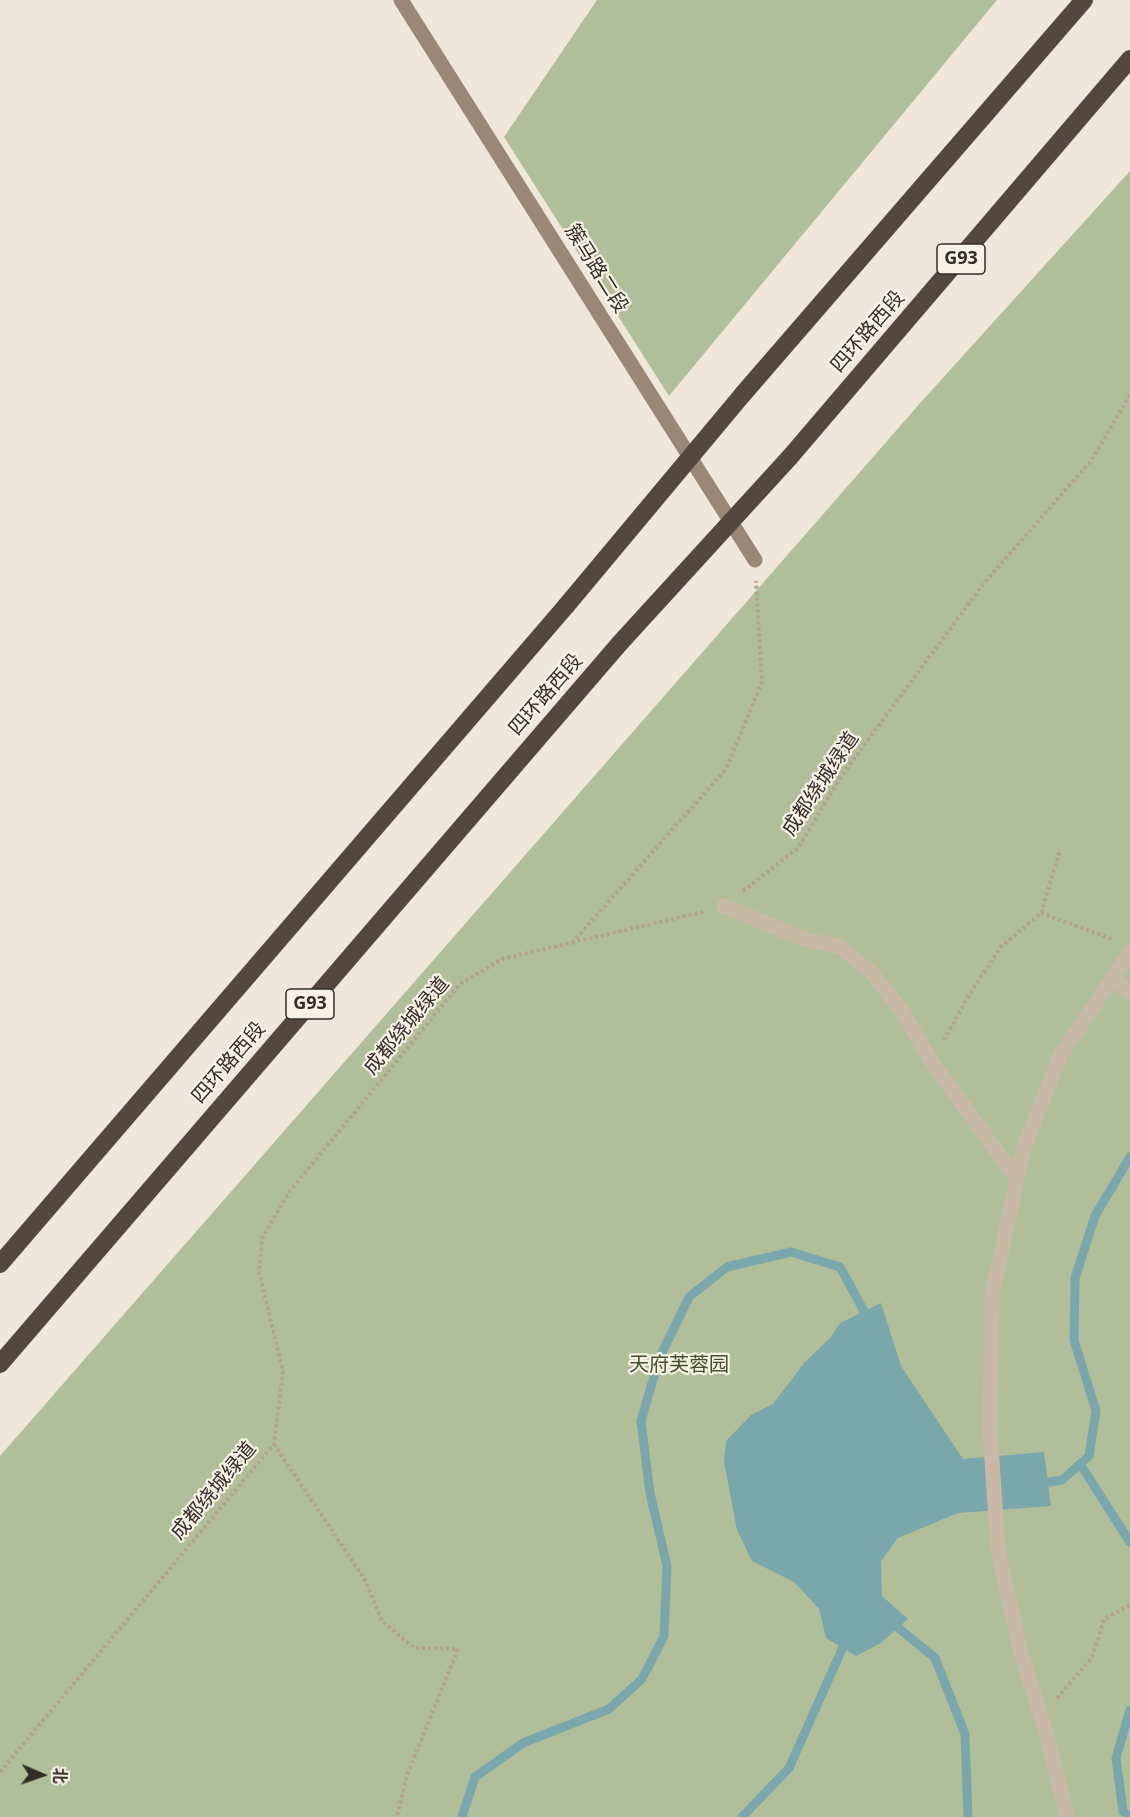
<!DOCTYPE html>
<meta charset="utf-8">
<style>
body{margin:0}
#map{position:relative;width:1130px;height:1817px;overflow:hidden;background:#f0e7da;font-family:"Noto Sans","Noto Sans SC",sans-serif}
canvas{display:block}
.north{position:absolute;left:12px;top:1745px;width:60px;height:60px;-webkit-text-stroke:4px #f8f1e6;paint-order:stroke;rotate:92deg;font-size:16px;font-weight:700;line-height:24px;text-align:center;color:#342c27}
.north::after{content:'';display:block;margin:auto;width:21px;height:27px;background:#342c27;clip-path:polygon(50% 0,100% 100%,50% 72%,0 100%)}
</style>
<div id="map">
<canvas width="1130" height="1817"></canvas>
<div class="north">北</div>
</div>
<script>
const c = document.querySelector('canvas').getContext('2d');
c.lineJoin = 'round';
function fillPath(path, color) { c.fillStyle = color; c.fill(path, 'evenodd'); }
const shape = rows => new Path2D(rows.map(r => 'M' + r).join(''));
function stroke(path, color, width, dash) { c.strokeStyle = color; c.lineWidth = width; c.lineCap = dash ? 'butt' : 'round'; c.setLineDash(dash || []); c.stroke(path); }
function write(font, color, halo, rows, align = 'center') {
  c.font = font + ' "Noto Sans","Noto Sans SC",sans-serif'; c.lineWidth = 4.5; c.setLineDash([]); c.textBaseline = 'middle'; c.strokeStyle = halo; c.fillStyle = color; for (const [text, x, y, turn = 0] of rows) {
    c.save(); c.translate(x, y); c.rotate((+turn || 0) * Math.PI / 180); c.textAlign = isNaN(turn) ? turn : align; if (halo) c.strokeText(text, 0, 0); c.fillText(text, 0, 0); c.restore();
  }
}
fillPath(shape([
 [597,0,997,0,669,396,504,137],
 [1130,171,1130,1817,0,1817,0,1456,922,401]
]), '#b0bf9a');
fillPath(shape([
 [881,1303,901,1366,963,1459,1044,1452,1051,1506,958,1513,898,1538,881,1561,882,1596,908,1619,881,1643,856,1656,826,1638,819,1609,794,1582,752,1561,737,1530,724,1462,726,1441,751,1415,773,1404,804,1363,830,1338,840,1323]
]), '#7aa7ac');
stroke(shape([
 [1080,1464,1130,1542],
 [1036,1484,1062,1480,1089,1456,1096,1411,1074,1340,1075,1278,1095,1216,1130,1157],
 [891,1622,935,1658,965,1734,968,1817],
 [462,1817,475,1777,523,1743,609,1709,642,1679,664,1636,667,1566,650,1493,641,1421,659,1359,689,1297,727,1267,791,1252,840,1267,865,1313,867,1322],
 [742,1817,789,1768,847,1638],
 [1129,1817,1123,1811,1116,1758,1130,1710]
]), '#7aa7ac', 9);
stroke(shape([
 [743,891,798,848,840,778,984,583,1091,461,1130,395],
 [1041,913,1112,939],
 [572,943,726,769,762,682,756,581],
 [944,1040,969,995,1001,947,1041,913,1060,850],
 [274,1444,365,1580,382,1621,414,1648,458,1649,407,1775,397,1817],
 [1057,1698,1092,1658,1104,1619,1130,1605],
 [0,1772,274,1444,283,1371,259,1272,262,1238,290,1191,460,984,502,959,703,912]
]), '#b4a290', 4, [3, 3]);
stroke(shape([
 [724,906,804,939,840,947,871,972,902,1011,932,1062,1017,1179],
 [1112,977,1130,993],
 [1067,1817,1050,1746,1020,1649,998,1550,990,1431,992,1295,1024,1147,1060,1056,1130,952]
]), '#c8b8a6', 15);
stroke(shape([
 [401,0,755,560]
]), '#9b8778', 15);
stroke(shape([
 [743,394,1084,0],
 [790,457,1130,59],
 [0,1264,566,606],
 [0,1364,620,643]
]), '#55473e', 18);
stroke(shape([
 [566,606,743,394],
 [620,643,790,457]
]), '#55473e', 18);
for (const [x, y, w] of [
 [961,259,48],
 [310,1004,48]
]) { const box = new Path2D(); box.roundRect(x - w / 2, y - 15, w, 30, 4.5); c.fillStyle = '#f8f1e6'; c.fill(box); stroke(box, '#342c27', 1.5); }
write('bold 18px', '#342c27', null, [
 ["G93",961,259],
 ["G93",310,1004]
]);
write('20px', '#342c27', '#f8f1e6', [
 ["簇马路二段",596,269,58],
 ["四环路西段",868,332,-49],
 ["四环路西段",546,695,-49],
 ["成都绕城绿道",821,784,-56],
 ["成都绕城绿道",407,1026,-50],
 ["四环路西段",229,1063,-49],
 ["成都绕城绿道",214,1491,-50]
]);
write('20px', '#41522b', '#f8f1e6', [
 ["天府芙蓉园",679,1365]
]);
</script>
